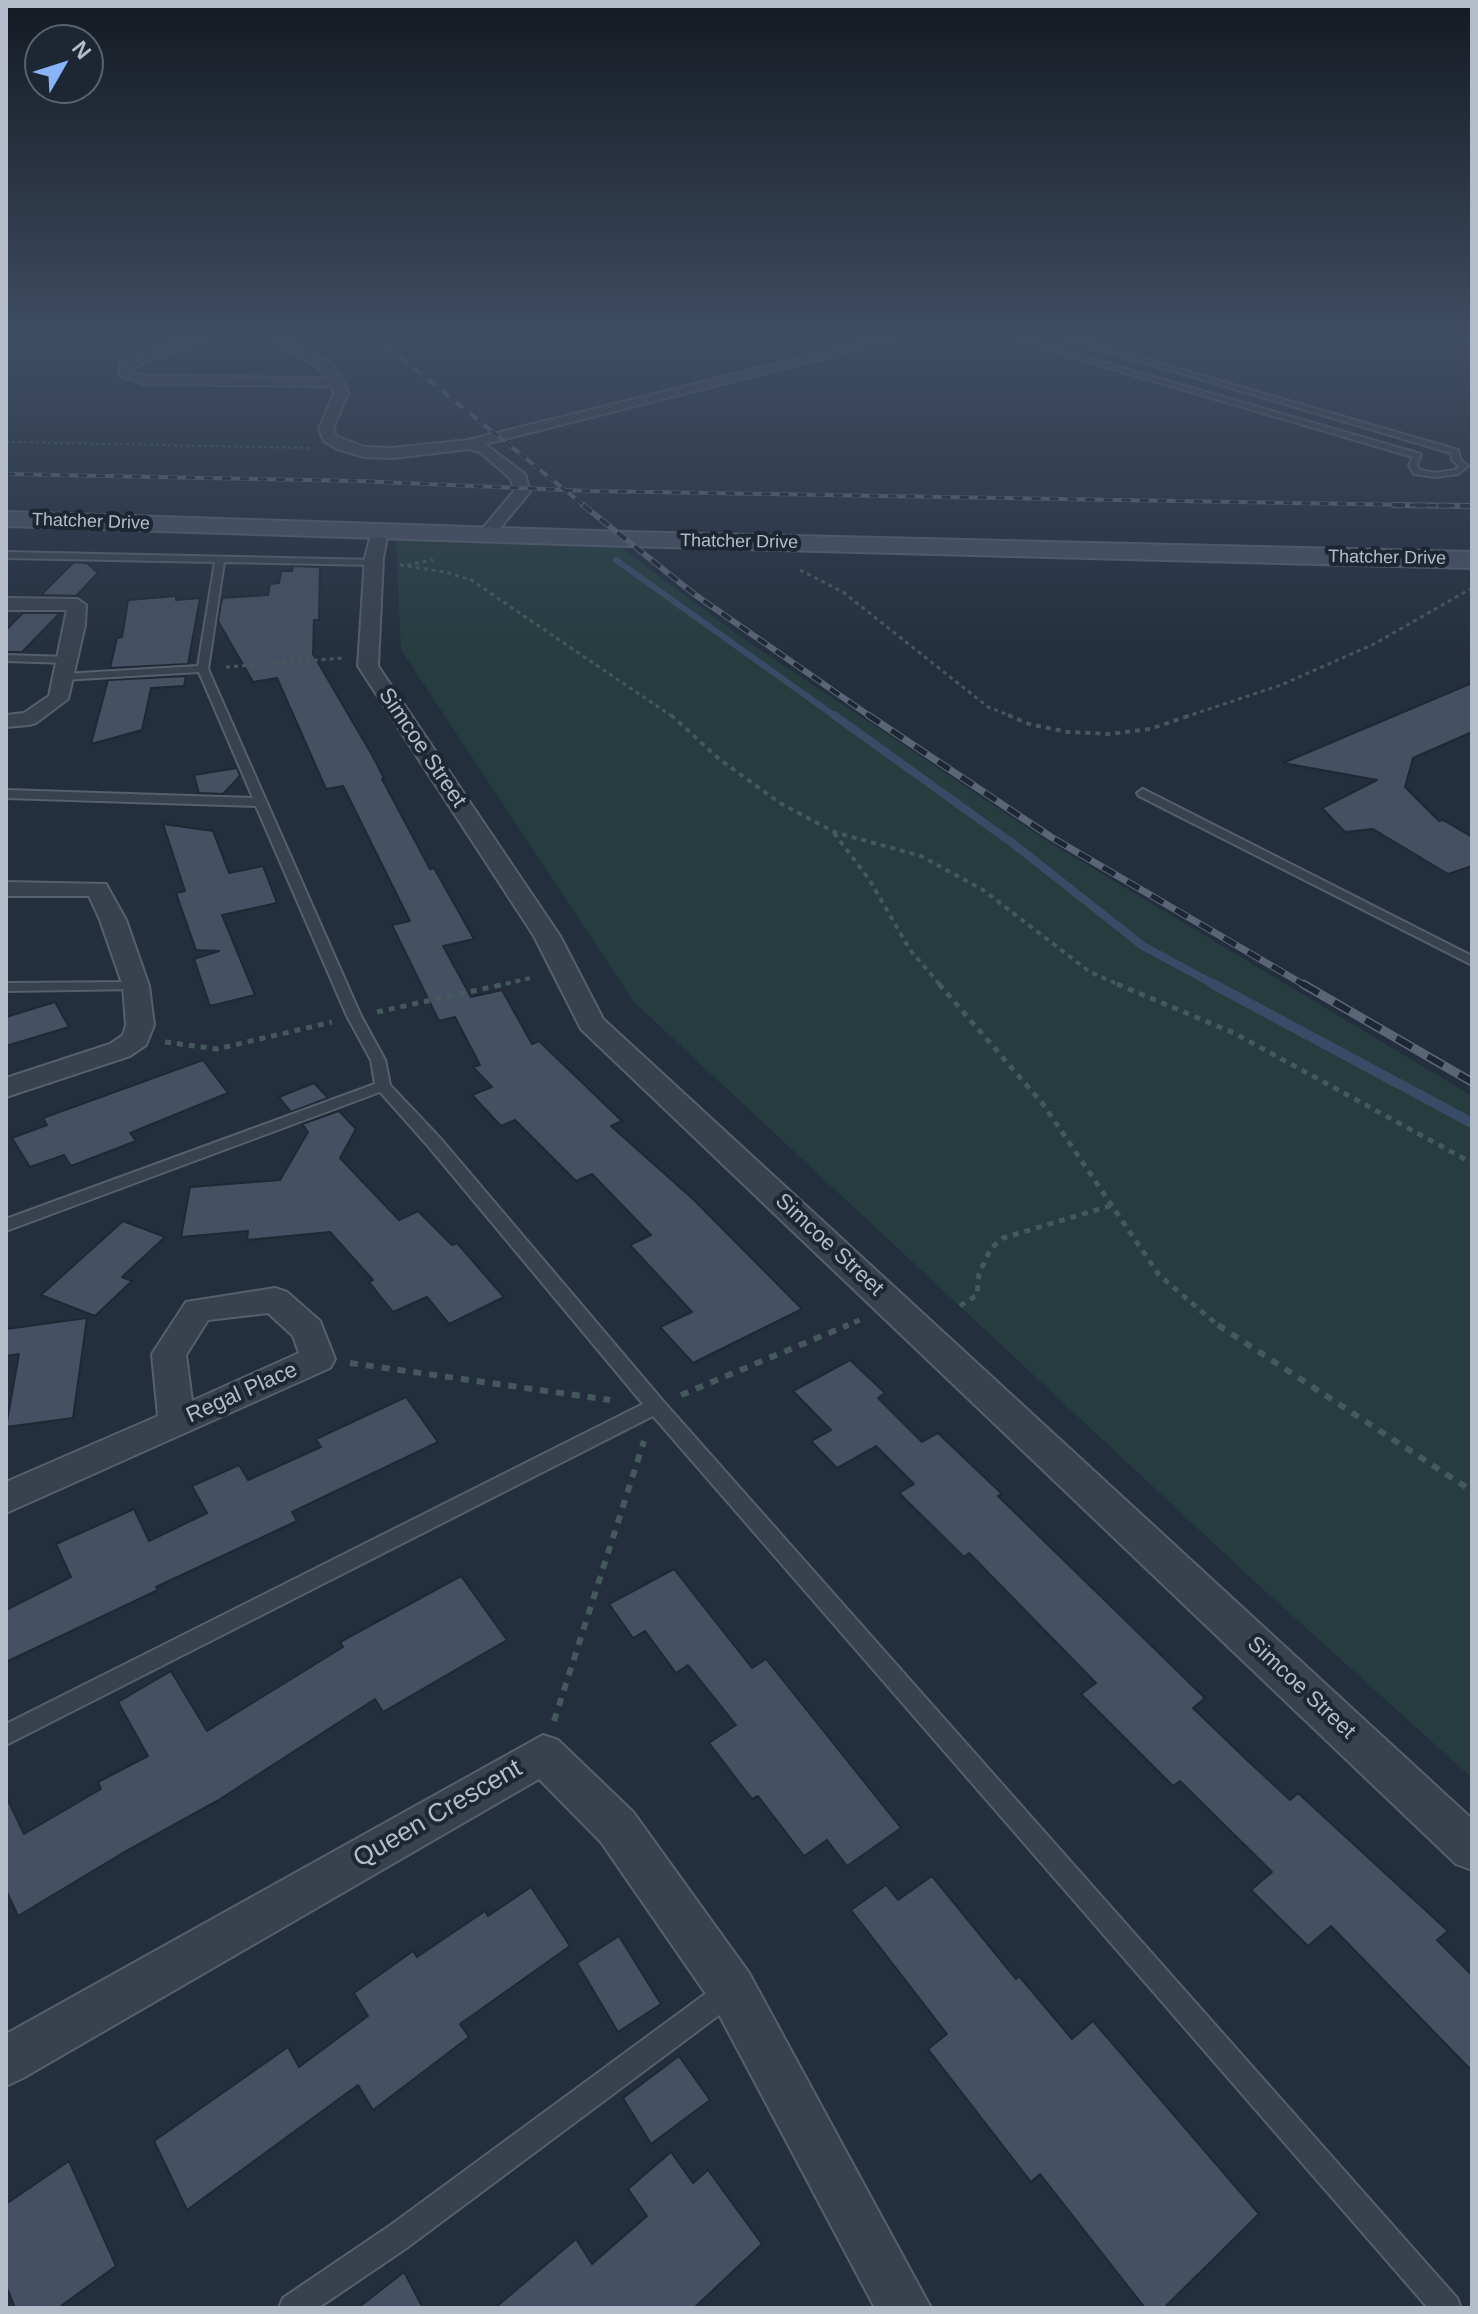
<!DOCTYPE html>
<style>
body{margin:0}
#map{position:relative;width:1478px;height:2314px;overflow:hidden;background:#242f3e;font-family:Helvetica,sans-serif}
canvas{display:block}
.frame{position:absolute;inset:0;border:8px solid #b4bcc9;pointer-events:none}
.north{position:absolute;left:24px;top:24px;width:80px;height:80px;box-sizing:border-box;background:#1d2633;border:2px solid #59626f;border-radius:50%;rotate:51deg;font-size:22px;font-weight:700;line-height:32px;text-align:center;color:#b4bcc9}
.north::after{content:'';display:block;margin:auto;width:28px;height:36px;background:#8ab4f8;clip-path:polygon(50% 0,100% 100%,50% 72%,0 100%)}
</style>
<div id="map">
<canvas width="1478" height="2314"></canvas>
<div class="frame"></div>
<div class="north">N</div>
</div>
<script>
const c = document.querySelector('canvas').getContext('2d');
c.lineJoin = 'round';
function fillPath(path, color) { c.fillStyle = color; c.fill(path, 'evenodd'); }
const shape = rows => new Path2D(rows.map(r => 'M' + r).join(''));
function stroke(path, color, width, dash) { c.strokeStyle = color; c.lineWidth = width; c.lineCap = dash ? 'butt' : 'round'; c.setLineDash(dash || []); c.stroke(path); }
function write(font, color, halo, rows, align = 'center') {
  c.font = font + ' Helvetica,sans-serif'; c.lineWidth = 8; c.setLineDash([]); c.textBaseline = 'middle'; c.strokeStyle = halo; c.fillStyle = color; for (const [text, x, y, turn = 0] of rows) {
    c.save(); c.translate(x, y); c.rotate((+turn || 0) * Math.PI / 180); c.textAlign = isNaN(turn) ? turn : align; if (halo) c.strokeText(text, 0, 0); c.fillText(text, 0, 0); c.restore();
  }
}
fillPath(shape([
 [396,538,615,543,735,633,1047,841,1472,1096,1472,1778,1254,1581,634,1002,401,650]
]), '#263c3f');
stroke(shape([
 [616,560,836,717]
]), '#394c67', 6);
stroke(shape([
 [834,715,1015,845,1143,946,1217,986]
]), '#394c67', 8);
stroke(shape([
 [1213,984,1472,1123]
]), '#394c67', 10);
const building = shape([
 [74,562,87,563,98,573,76,596,41,595,74,562],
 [293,566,320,567,319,620,314,620,313,654,372,755,384,778,382,779,430,869,434,868,474,939,443,946,471,997,502,990,532,1044,539,1041,622,1121,611,1126,694,1200,802,1309,693,1363,660,1327,692,1312,630,1245,651,1235,592,1174,576,1181,515,1120,501,1126,472,1095,492,1087,473,1067,480,1065,455,1017,439,1021,392,925,410,921,343,786,326,789,277,678,253,682,218,621,222,598,268,595,270,584,279,583,281,571,292,571,293,566],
 [176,596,176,600,200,598,188,664,110,668,117,638,122,637,128,600,176,596],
 [23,613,60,613,22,652,6,652,6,630,23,613],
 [186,676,184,686,151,688,142,730,91,744,108,680,186,676],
 [1472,683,1472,732,1413,758,1405,787,1439,821,1443,820,1472,837,1472,866,1448,874,1373,829,1345,832,1322,808,1377,780,1283,763,1472,683],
 [237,768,240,776,223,794,199,793,194,775,237,768],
 [163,824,213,831,229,873,263,866,277,903,222,915,255,995,210,1006,194,959,219,951,196,950,176,893,185,891,163,824],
 [55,1002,69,1027,6,1046,6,1017,55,1002],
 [203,1060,228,1093,130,1133,136,1141,71,1166,64,1155,30,1167,12,1138,47,1125,43,1118,203,1060],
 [314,1083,328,1098,291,1112,279,1097,314,1083],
 [339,1111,356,1129,340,1158,399,1220,418,1211,452,1245,457,1243,504,1297,449,1324,427,1297,393,1312,369,1282,373,1280,330,1232,247,1240,248,1231,181,1237,190,1187,280,1180,308,1132,302,1124,339,1111],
 [123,1221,165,1237,122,1277,132,1281,95,1316,41,1295,123,1221],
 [87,1318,73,1418,6,1427,19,1354,6,1356,6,1329,87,1318],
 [850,1360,885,1393,878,1398,922,1442,938,1433,1002,1494,998,1496,1205,1698,1193,1708,1247,1760,1290,1800,1298,1793,1448,1931,1437,1940,1472,1975,1472,2071,1331,1926,1308,1946,1251,1890,1272,1872,1180,1781,1173,1786,1081,1694,1096,1683,969,1553,964,1557,899,1493,914,1484,876,1446,837,1468,811,1441,831,1430,793,1391,850,1360],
 [406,1397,438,1442,292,1512,297,1521,156,1587,158,1590,6,1662,6,1610,71,1577,56,1544,134,1509,149,1541,207,1513,192,1486,239,1465,248,1480,321,1447,316,1439,406,1397],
 [674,1569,752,1668,766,1659,901,1828,847,1866,827,1840,804,1856,758,1796,752,1799,709,1743,736,1725,688,1665,676,1673,645,1631,633,1638,609,1604,674,1569],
 [461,1576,507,1640,383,1712,375,1699,217,1801,121,1854,18,1916,6,1890,6,1796,24,1834,101,1789,98,1782,148,1756,118,1702,171,1671,207,1731,343,1647,340,1642,461,1576],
 [932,1876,1016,1979,1019,1976,1072,2039,1093,2021,1259,2214,1164,2308,1145,2308,1040,2174,1031,2182,928,2049,947,2034,851,1910,886,1885,898,1900,932,1876],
 [531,1887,570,1946,460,2024,469,2037,373,2110,358,2085,187,2210,154,2141,288,2047,299,2067,368,2016,354,1993,413,1951,417,1957,485,1911,488,1916,531,1887],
 [619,1936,661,2004,618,2032,577,1963,619,1936],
 [679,2056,710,2100,651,2144,623,2098,679,2056],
 [671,2152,693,2183,708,2170,762,2244,694,2308,495,2308,576,2239,592,2264,647,2216,628,2189,671,2152],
 [69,2161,116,2266,58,2308,15,2308,6,2286,6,2204,69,2161],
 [404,2272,423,2308,358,2308,404,2272]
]);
fillPath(building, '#455162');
stroke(building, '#1f2835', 2);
const lane = shape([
 [1014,340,1025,340,1421,454,1417,465,1420,470,1435,473,1455,470,1459,466,1452,460,1451,453,1068,340,1079,340,1458,450,1460,459,1468,466,1458,474,1435,477,1414,474,1409,465,1413,457,1014,340],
 [6,552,377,560,379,562,374,565,224,562,208,669,361,1016,385,1060,390,1085,440,1138,663,1401,1457,2298,1461,2308,1428,2308,653,1416,6,1745,6,1724,643,1404,428,1146,380,1092,6,1231,6,1219,375,1084,371,1060,347,1016,256,806,6,798,6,790,253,798,199,672,63,680,58,677,63,674,198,666,215,562,6,558,6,552],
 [6,655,67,657,72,660,67,663,6,661,6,655],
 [1143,789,1472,956,1472,965,1139,796,1137,793,1143,789],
 [136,982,141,983,143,986,141,989,6,991,6,983,136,982],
 [729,1979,738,1983,742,1992,738,2001,408,2247,318,2308,279,2308,283,2298,388,2227,720,1983,729,1979]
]);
const street = shape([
 [188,340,208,340,143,363,132,369,132,373,144,376,326,378,320,369,271,340,287,340,330,363,343,382,348,393,333,429,336,436,365,447,393,448,468,440,873,340,896,340,485,444,525,474,530,492,491,539,485,540,477,535,514,491,511,479,480,452,469,449,393,458,364,457,337,449,324,441,319,429,334,393,331,386,144,384,119,375,120,364,133,357,188,340],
 [380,526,388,531,383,558,378,666,560,936,603,1019,1472,1819,1472,1870,1456,1864,581,1029,534,936,358,666,365,558,372,531,380,526],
 [6,598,77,599,86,605,85,625,68,699,36,723,29,725,6,727,6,715,24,713,49,696,67,610,6,610,6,598],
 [6,882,106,884,126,920,149,986,154,1025,146,1045,130,1056,6,1097,6,1078,110,1044,123,1035,126,1025,123,986,100,920,89,896,6,896,6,882],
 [275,1288,287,1292,320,1321,335,1359,330,1368,6,1513,6,1482,158,1416,152,1354,186,1302,275,1288],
 [268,1313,293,1336,299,1353,192,1401,186,1355,208,1320,268,1313],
 [543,1735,558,1740,633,1812,749,1973,931,2308,875,2308,715,2007,601,1842,539,1779,23,2078,6,2086,6,2034,543,1735]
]);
const secondary = shape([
 [6,512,626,532,1472,552,1472,568,626,546,6,526,6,512]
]);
stroke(lane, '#565f6c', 4);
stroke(street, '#565f6c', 4);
stroke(secondary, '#565f6c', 4);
stroke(shape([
 [6,442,309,448]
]), '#44595c', 2, [3, 3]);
stroke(shape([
 [400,565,445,572,471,580,673,717],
 [407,565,433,560],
 [800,570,843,592,988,707,1013,717],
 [226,667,343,658],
 [1185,717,1281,685,1374,644,1472,588]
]), '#44595c', 3, [4, 4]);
stroke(shape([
 [671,715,719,759,780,803,834,832,921,856,983,890,1090,972,1122,986],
 [1008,715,1029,724,1068,732,1109,734,1150,729,1191,715],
 [834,833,869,879,910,950,941,986],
 [496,986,535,977]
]), '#44595c', 4, [5, 5]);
stroke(shape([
 [939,984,1043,1104,1159,1275,1220,1327],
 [1117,984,1234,1033,1472,1163],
 [377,1012,505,984],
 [165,1042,217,1049,332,1022],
 [960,1306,977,1295,979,1274,991,1248,1003,1238,1113,1205],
 [843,1327,860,1320]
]), '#44595c', 5, [6, 6]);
stroke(shape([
 [1218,1325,1472,1491],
 [350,1363,610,1400],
 [681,1395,848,1325],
 [554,1721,644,1441]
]), '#44595c', 6, [8, 8]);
fillPath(lane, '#38414e');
fillPath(street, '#38414e');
fillPath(secondary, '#465061');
const railFar3 = shape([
 [379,340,586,507],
 [6,474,356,481,590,491,1472,506]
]);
const railFar2 = shape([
 [583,505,694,594,871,717],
 [1394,505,1472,506]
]);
const railFar1 = shape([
 [868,715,1051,837,1306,986]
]);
const rail = shape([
 [1303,984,1472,1082]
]);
stroke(railFar3, '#5a6575', 4);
stroke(railFar2, '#5a6575', 6);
stroke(railFar1, '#5a6575', 7);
stroke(rail, '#5a6575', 9);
stroke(railFar3, '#1d2633', 3, [9]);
stroke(railFar2, '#1d2633', 4, [11]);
stroke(railFar1, '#1d2633', 5, [14]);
stroke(rail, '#1d2633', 6, [18]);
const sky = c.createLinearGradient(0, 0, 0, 664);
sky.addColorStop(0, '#141a22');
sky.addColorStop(0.51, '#3f4d63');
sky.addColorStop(1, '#3f4d6300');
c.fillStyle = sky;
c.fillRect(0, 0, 1478, 664);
write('18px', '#b4bcc9', '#1d2633', [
 ["Thatcher Drive",91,522,2],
 ["Thatcher Drive",739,542,1],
 ["Thatcher Drive",1387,558,1]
]);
write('22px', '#b4bcc9', '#1d2633', [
 ["Simcoe Street",422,748,56],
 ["Simcoe Street",829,1245,43],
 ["Regal Place",242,1393,-24],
 ["Simcoe Street",1301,1688,43]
]);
write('26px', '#b4bcc9', '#1d2633', [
 ["Queen Crescent",438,1814,-30]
]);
</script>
